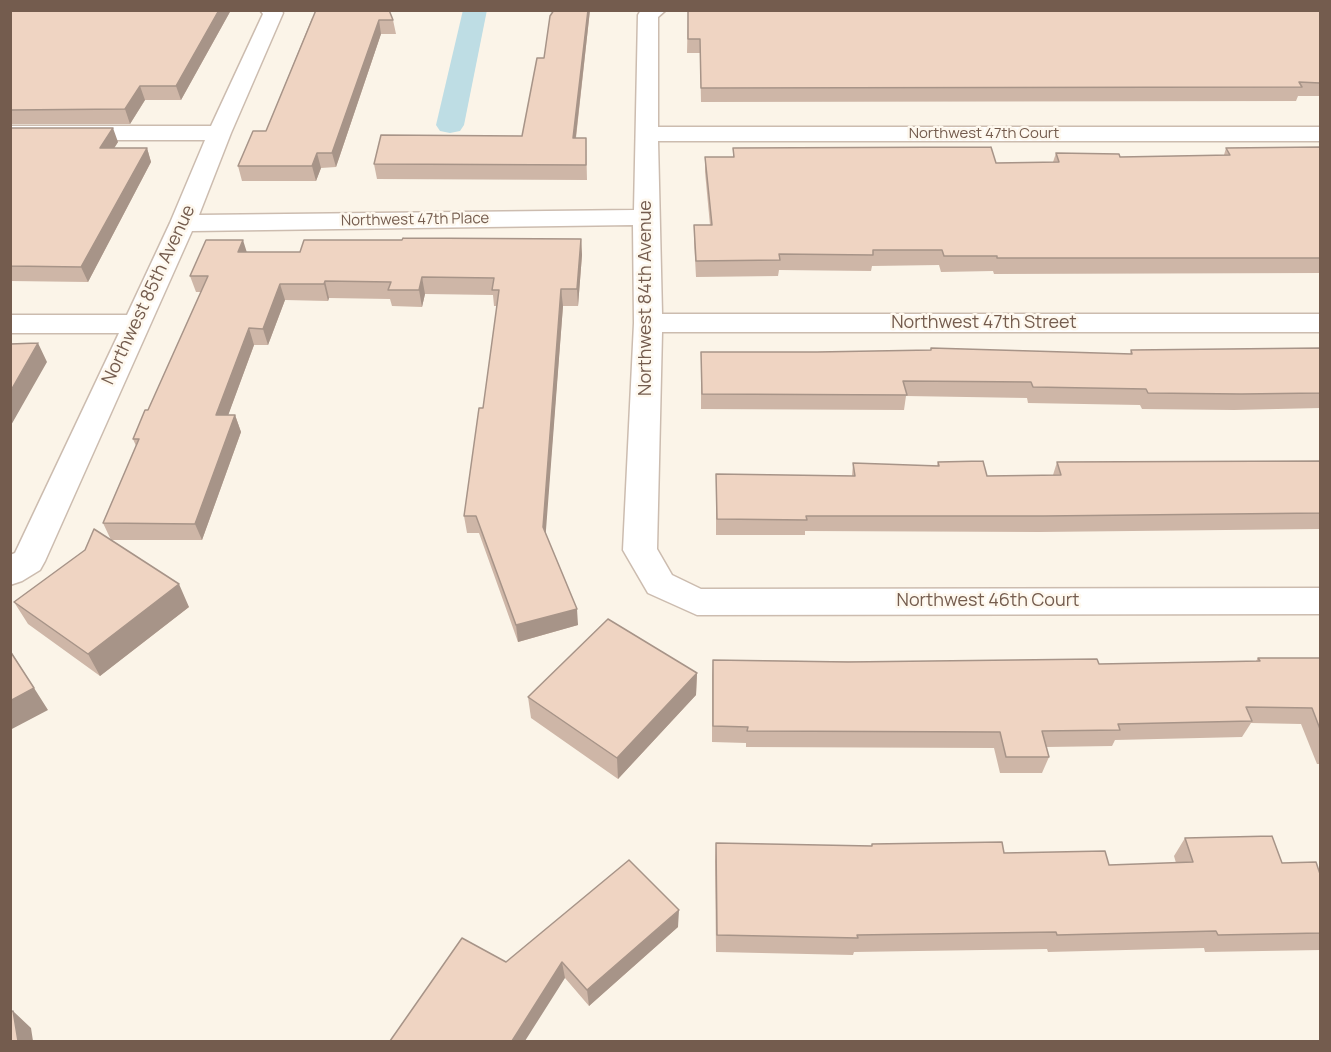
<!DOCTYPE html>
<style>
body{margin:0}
#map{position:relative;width:1331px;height:1052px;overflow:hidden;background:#fbf4e8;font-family:Manrope,sans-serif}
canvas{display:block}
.frame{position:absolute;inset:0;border:12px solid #745c4e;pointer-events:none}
</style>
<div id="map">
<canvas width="1331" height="1052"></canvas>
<div class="frame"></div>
</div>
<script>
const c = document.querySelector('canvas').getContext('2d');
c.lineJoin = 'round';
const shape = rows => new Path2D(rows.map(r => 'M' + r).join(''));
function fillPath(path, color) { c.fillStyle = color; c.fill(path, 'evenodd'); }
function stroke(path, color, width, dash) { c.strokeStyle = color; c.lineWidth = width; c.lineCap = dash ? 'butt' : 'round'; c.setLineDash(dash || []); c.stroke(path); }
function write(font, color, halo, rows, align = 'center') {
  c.font = font + ' Manrope,sans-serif'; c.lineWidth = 5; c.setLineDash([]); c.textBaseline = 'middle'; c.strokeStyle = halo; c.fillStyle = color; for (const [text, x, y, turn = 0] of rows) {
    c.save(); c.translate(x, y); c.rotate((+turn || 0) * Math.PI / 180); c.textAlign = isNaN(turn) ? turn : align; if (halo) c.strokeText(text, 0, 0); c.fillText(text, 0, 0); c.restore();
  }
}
fillPath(shape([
 [463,10,487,10,464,125,460,131,450,133,440,131,436,125,463,10]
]), '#bedde4');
const minor = shape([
 [260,10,281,10,283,13,231,133,199,215,634,210,638,15,641,10,666,10,658,17,658,127,1320,127,1320,141,658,141,662,314,1320,314,1320,332,662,332,657,549,672,575,701,589,1320,588,1320,614,697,615,648,593,623,550,634,323,633,225,192,231,45,561,40,570,22,581,10,585,10,555,15,553,119,333,10,333,10,315,127,315,170,223,205,140,10,140,10,126,211,126,263,14,260,10]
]);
stroke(minor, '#ccbcaf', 3);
fillPath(minor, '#fff');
fillPath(shape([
 [10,10,231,10,181,100,145,100,130,124,10,124],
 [554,10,590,10,576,138,586,138,587,180,377,179,374,164,522,136,544,58],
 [688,10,1320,10,1320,96,1298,96,1296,101,701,102,700,53,687,53],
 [312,18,393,20,396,34,381,34,336,167,321,168,316,181,242,181,238,166,266,131],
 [10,128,118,142,114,148,147,148,151,162,88,282,10,281],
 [1320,147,1320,273,994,274,993,271,941,272,939,265,872,266,871,271,779,270,778,276,696,277,694,240,694,225,710,225,705,172,705,157,733,157,733,148,996,163,1053,162,1056,153,1120,157,1224,155,1226,148],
 [581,239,582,255,578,306,563,306,545,533,578,625,518,642,479,533,467,533,464,516,483,408,497,306,494,306,493,295,425,294,422,307,392,306,390,299,329,298,328,301,285,300,268,345,254,345,228,415,235,415,241,432,202,540,111,540,103,523,136,446,133,439,148,410,201,292,196,292,190,276,246,252,300,252,402,240],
 [931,348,1130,354,1131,350,1320,348,1320,408,1234,410,1142,409,1140,405,1028,403,1027,398,906,396,904,410,701,409,701,352,817,352,931,350],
 [1320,461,1320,533,1319,529,1039,532,805,531,805,535,716,535,716,474,852,476,853,463,937,466,938,462,987,476,1053,475,1057,462],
 [85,550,189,607,100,676,28,624,14,602],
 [1258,658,1320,658,1320,764,1317,764,1301,724,1251,723,1242,737,1115,740,1112,746,1046,747,1049,757,1042,773,1000,773,994,748,746,747,746,743,712,742,712,676,713,660,1099,664,1256,661],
 [697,673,696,695,618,779,531,718,528,697],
 [1185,838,1282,863,1320,874,1320,950,1205,952,1204,948,1048,952,1047,949,854,952,853,955,716,952,715,861,716,843,872,846,872,844,1004,853,1109,865,1176,863,1174,856],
 [678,927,589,1006,565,978,506,962]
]), '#ceb6a7');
fillPath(shape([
 [219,10,231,10,181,100,176,86],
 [588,10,590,10,574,153,573,138],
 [379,20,381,34,336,167,332,153],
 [140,86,145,100,130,124,125,109],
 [113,128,118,142,105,163,100,148],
 [147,148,151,162,88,282,81,267],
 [317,153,321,168,316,181,312,166],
 [581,239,582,255,578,306,577,289],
 [243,240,248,256,238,252],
 [422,277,425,294,422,307,419,290],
 [325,281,329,298,328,301,324,284],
 [280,284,285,300,268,345,263,329],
 [561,289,563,306,545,543,543,527],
 [249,328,254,345,222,432,216,415],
 [38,343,47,362,10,427,10,392],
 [235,415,241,432,202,540,195,524],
 [179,584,189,607,100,676,88,654],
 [577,609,578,625,518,642,516,625],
 [10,650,48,710,10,730],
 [697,673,696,695,618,779,617,758],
 [679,910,678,927,589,1006,587,990],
 [562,962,565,978,525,1041,512,1041],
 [13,1011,31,1028,33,1041,18,1041]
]), '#a79488');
const building = shape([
 [10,10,219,10,176,86,140,86,125,109,10,110,10,10],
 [316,10,389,10,393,20,379,20,332,153,317,153,312,166,238,166,253,131,266,131,316,10],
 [554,10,588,10,573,138,586,138,586,165,374,164,381,135,522,136,537,58,544,58,550,16,554,10],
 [688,10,1320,10,1320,83,1299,82,1302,87,701,88,700,39,688,39,688,10],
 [10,128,113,128,100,148,147,148,81,267,10,266,10,128],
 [991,147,996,163,1059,162,1056,153,1119,154,1120,157,1230,155,1226,148,1320,147,1320,258,997,258,997,256,944,256,942,250,873,250,873,255,779,254,780,260,696,261,694,225,712,225,705,157,734,157,733,148,991,147],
 [403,238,581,239,577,289,561,289,543,527,577,609,516,625,476,516,464,516,479,408,483,408,499,290,492,290,494,278,422,277,419,290,388,290,391,282,325,281,324,284,280,284,263,329,249,328,216,415,235,415,195,524,103,523,139,439,133,439,145,410,148,410,208,276,190,276,206,240,243,240,238,252,300,252,304,240,402,240,403,238],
 [38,343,10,392,10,344,38,343],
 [931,348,1132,354,1131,350,1320,348,1320,393,1241,394,1148,393,1146,389,1033,387,1031,382,903,381,907,395,702,394,701,352,817,352,931,350,931,348],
 [983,461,987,476,1061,475,1057,462,1320,461,1320,513,1044,516,806,516,807,520,717,519,716,474,855,476,853,463,939,466,938,462,983,461],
 [94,529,179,584,88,654,14,602,85,550,94,529],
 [608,619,697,673,617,758,528,697,608,619],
 [10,651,34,688,10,701,10,651],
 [1258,658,1320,658,1320,729,1312,708,1246,707,1252,721,1118,724,1120,730,1042,731,1049,757,1006,757,1000,732,747,731,748,727,713,726,713,660,848,662,1097,659,1099,664,1260,661,1258,658],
 [1272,836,1282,863,1316,862,1320,874,1320,933,1218,935,1216,931,1057,935,1056,932,857,935,858,938,717,935,716,843,872,846,872,844,1002,842,1004,853,1105,851,1109,865,1193,862,1185,838,1272,836],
 [629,860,679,910,587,990,562,962,512,1041,390,1041,462,938,506,962,629,860],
 [13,1011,18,1041,10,1041,10,1012,13,1011]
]);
fillPath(building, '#efd4c2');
stroke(building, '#a79488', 1.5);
write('15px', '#745c4e', '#fef8ee', [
 ["Northwest 47th Court",984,134],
 ["Northwest 47th Place",415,220,-1]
]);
write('18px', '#745c4e', '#fef8ee', [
 ["Northwest 85th Avenue",149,295,-65],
 ["Northwest 84th Avenue",646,298,-90],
 ["Northwest 47th Street",984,323],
 ["Northwest 46th Court",988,601]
]);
</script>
